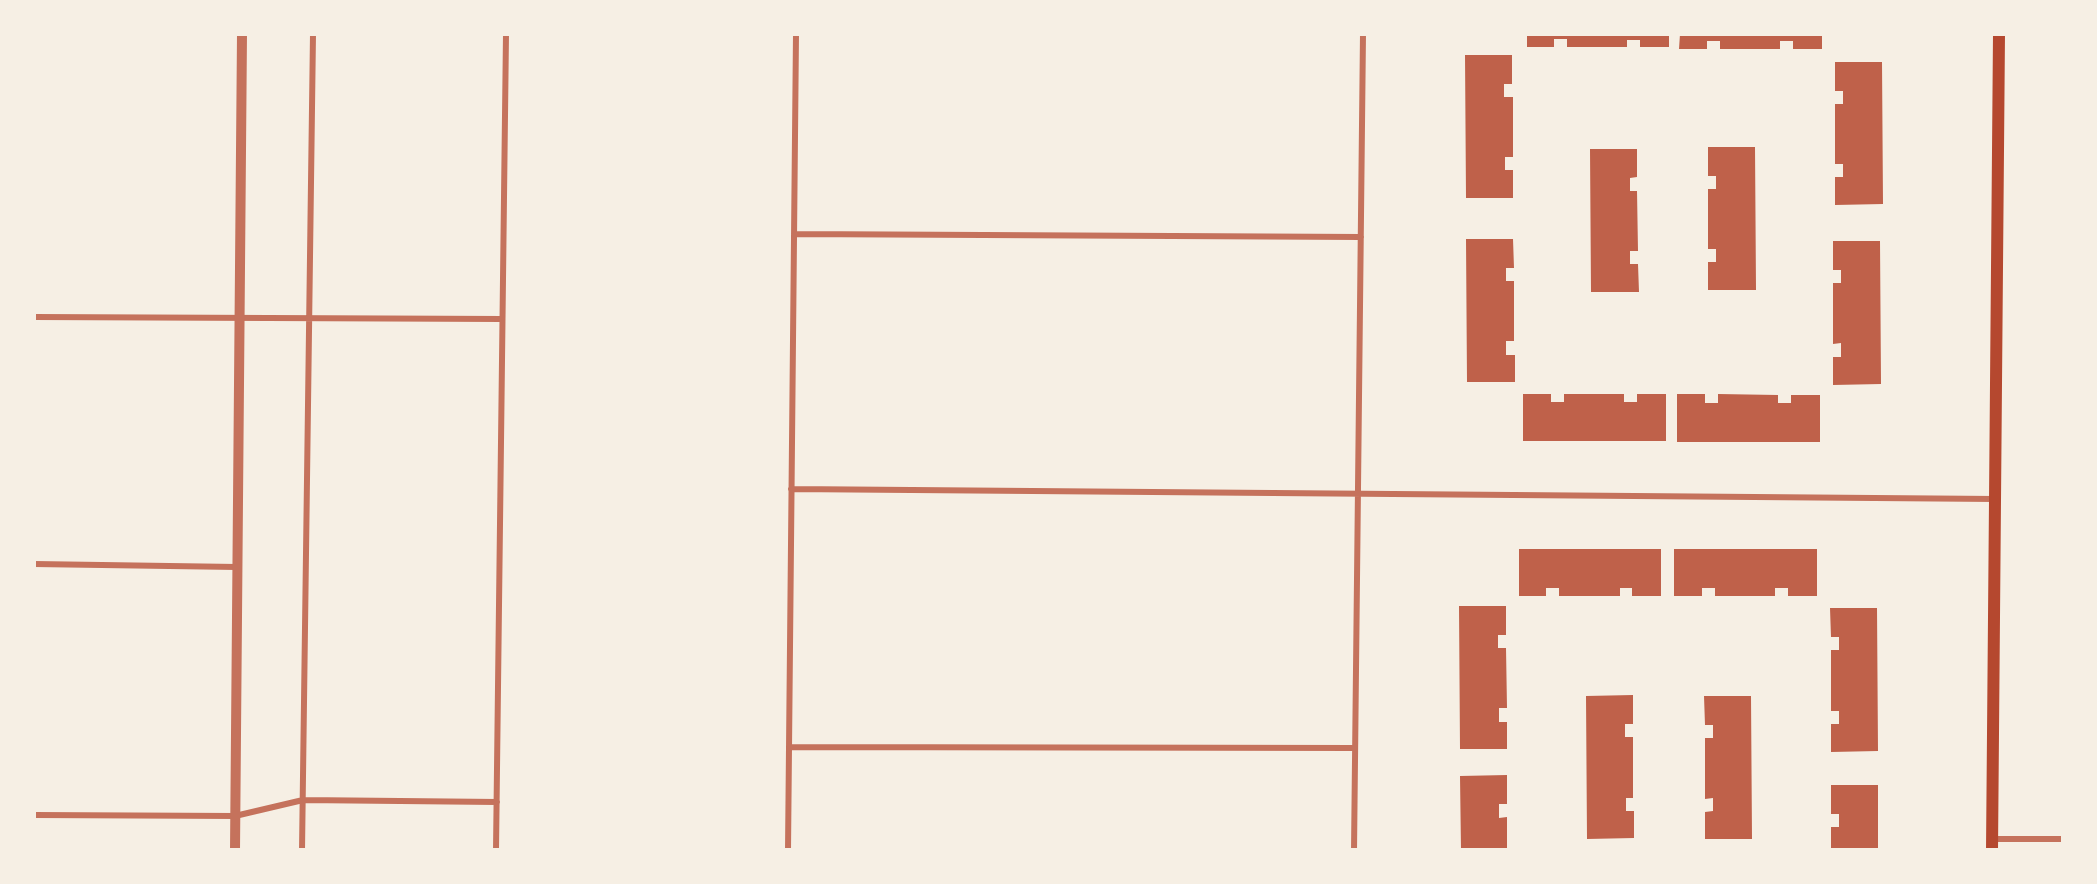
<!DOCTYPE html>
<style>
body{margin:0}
#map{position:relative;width:2097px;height:884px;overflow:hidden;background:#f6efe4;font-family:"Nunito Sans",sans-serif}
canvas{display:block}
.frame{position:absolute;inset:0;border:36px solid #f6efe4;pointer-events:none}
</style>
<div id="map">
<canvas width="2097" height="884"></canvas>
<div class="frame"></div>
</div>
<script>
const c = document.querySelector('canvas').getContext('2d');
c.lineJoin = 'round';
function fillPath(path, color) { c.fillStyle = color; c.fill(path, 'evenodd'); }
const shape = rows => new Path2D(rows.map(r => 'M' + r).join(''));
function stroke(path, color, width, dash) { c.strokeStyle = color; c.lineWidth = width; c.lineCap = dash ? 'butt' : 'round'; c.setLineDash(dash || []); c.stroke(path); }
fillPath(shape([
 [1527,34,1669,34,1669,47,1640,47,1640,40,1627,40,1627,47,1567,47,1567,39,1554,39,1554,47,1527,47],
 [1680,34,1822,34,1822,49,1793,49,1793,41,1780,41,1780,49,1720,49,1720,41,1707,41,1707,49,1679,49],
 [1465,55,1512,55,1512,84,1504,84,1504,97,1513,97,1513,157,1505,157,1505,170,1513,170,1513,198,1466,198],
 [1835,62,1882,62,1883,204,1835,205,1835,177,1843,177,1843,164,1835,164,1835,104,1843,104,1843,91,1835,91],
 [1708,147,1755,147,1756,290,1708,290,1708,262,1716,262,1716,249,1708,249,1708,189,1716,189,1716,176,1708,176],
 [1590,149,1637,149,1637,177,1630,178,1630,191,1637,191,1638,251,1630,251,1630,264,1638,264,1639,292,1591,292],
 [1466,239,1513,239,1514,268,1506,268,1506,281,1514,281,1514,341,1506,341,1506,355,1515,355,1515,382,1467,382],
 [1833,241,1880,241,1881,384,1833,385,1833,357,1841,357,1841,343,1833,344,1833,283,1841,283,1841,270,1833,270],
 [1523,394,1551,394,1551,402,1564,402,1564,394,1624,394,1624,402,1637,402,1637,394,1666,394,1666,441,1523,441],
 [1677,394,1705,394,1705,403,1718,403,1718,394,1778,395,1778,403,1791,403,1791,395,1820,395,1820,442,1677,442],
 [1519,549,1661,549,1661,596,1632,596,1632,588,1620,588,1620,596,1559,596,1559,588,1546,588,1546,596,1519,596],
 [1674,549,1817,549,1817,596,1788,596,1788,588,1775,588,1775,596,1715,596,1715,588,1702,588,1702,596,1674,596],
 [1459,606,1506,606,1506,635,1498,635,1498,648,1506,648,1507,708,1499,708,1499,722,1507,722,1507,749,1460,749],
 [1830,608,1877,608,1878,751,1831,752,1831,724,1839,724,1839,711,1831,711,1831,650,1839,650,1839,637,1831,637],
 [1633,695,1633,724,1625,724,1625,737,1633,737,1633,798,1626,798,1626,811,1634,811,1634,838,1587,839,1586,696],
 [1704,696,1751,696,1752,839,1705,839,1705,812,1713,811,1713,798,1705,799,1705,738,1713,738,1713,725,1705,725],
 [1507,775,1507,804,1499,804,1499,818,1507,817,1507,850,1461,850,1460,776],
 [1831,785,1878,785,1878,850,1831,850,1831,827,1839,827,1839,814,1831,814]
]), '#bf614a');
stroke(shape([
 [794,234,1361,237],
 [34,317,502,319],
 [791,489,1995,499],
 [34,564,237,567],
 [789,747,1355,748],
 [34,815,235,816,303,800,497,802],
 [1992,839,2062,839],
 [302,850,313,34],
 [496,850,506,34],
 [788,850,796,34],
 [1354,850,1363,34]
]), '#c5725c', 6);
stroke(shape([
 [235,850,242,34]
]), '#c5725c', 10);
stroke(shape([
 [1992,850,1999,34]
]), '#b5482f', 12);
</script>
